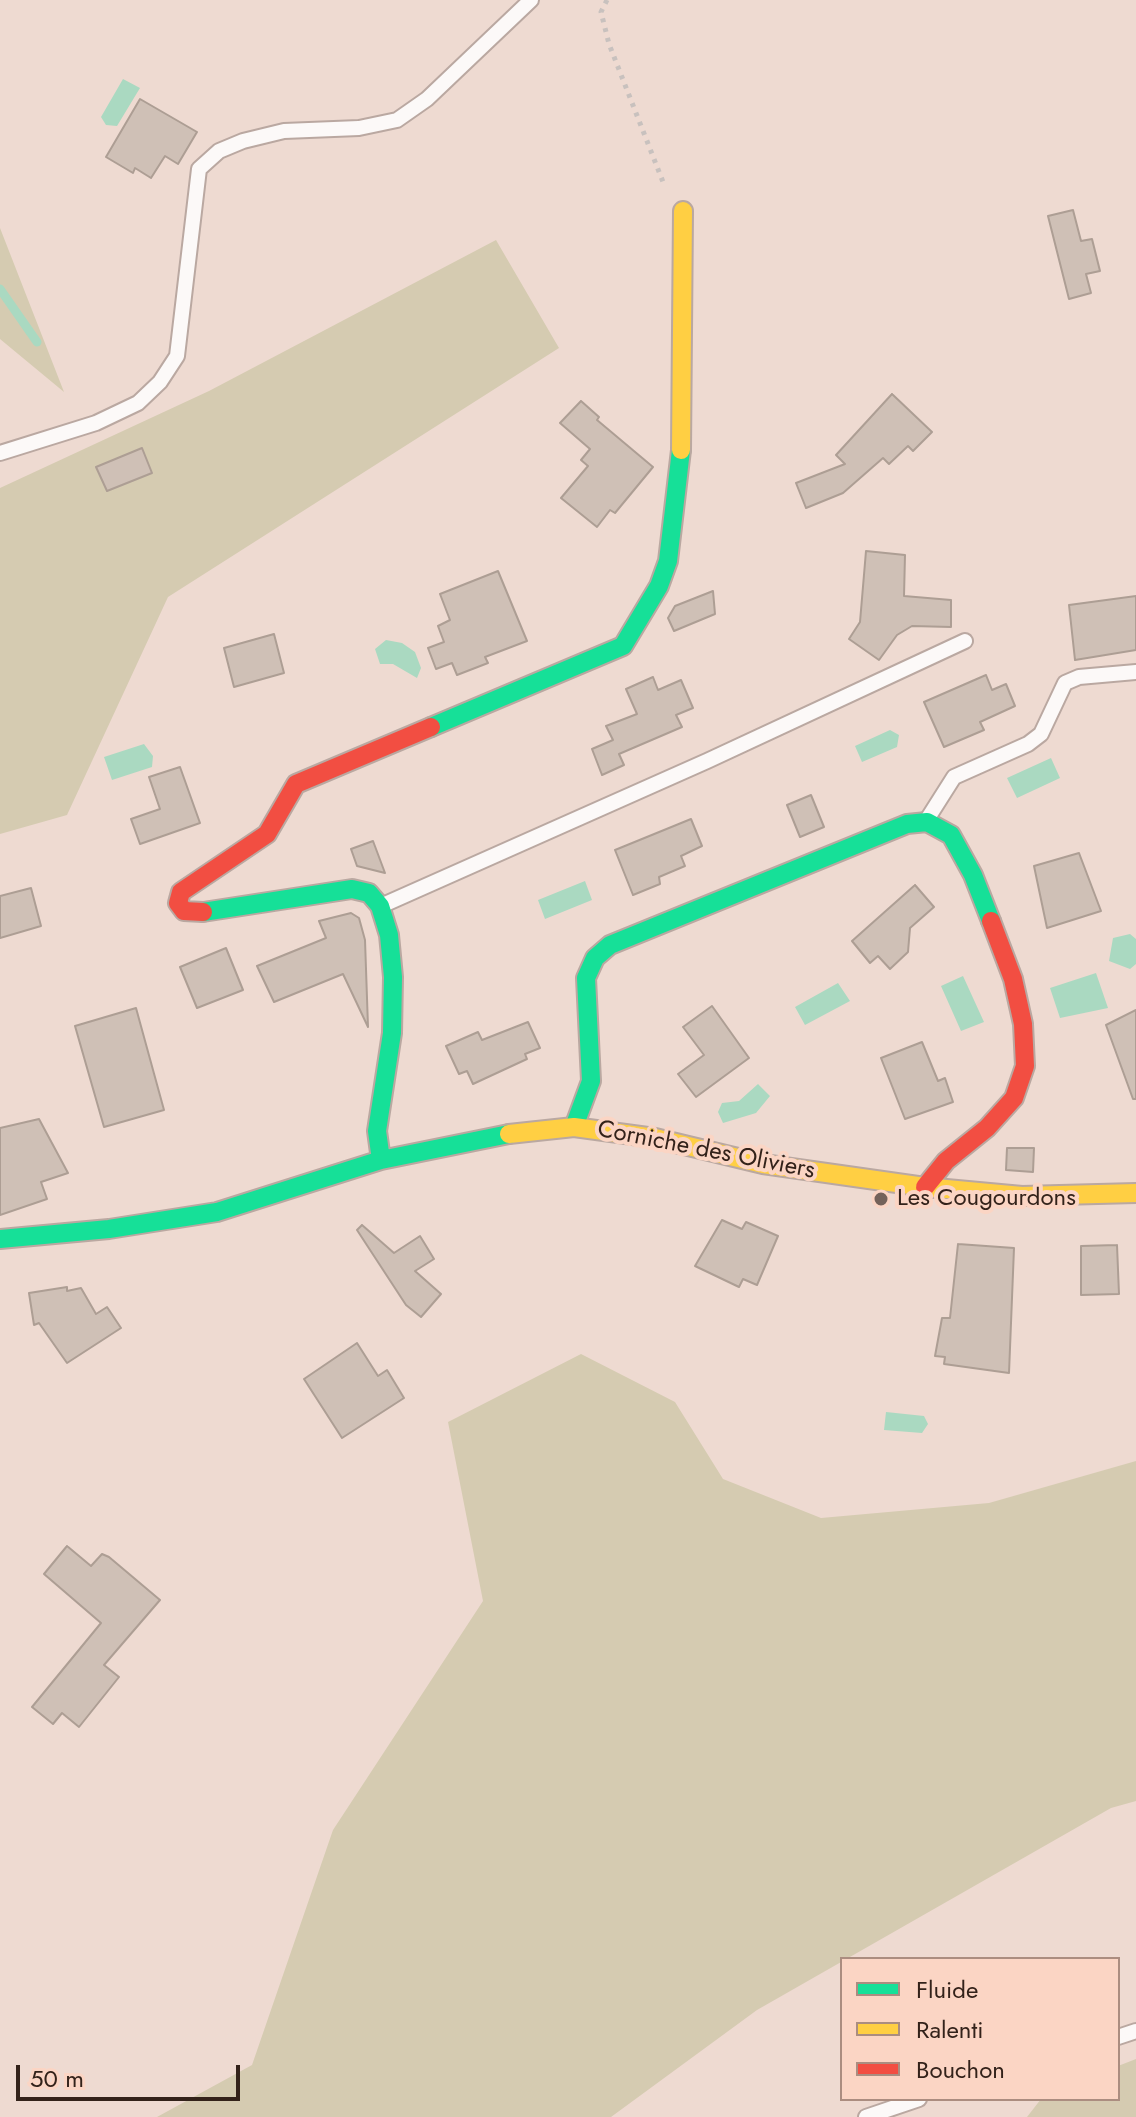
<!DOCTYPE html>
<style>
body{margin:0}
#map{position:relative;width:1136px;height:2117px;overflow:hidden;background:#eedad1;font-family:Jost,sans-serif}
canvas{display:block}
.legend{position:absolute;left:840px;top:1957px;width:280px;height:144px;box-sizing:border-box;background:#fbd5c4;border:2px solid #ab8d80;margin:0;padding:10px 14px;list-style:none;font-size:24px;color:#33221a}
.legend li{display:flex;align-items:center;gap:16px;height:40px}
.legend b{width:40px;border:2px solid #ab8d80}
.scale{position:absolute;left:16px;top:2065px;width:224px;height:36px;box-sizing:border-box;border:4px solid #33221a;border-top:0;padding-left:10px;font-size:24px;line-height:28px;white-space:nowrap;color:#33221a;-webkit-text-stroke:6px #fbd5c4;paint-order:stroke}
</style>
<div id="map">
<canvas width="1136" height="2117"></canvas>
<ul class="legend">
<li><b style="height:10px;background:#16e098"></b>Fluide</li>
<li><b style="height:10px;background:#ffcf43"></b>Ralenti</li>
<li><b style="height:10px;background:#f24e42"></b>Bouchon</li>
</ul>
<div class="scale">50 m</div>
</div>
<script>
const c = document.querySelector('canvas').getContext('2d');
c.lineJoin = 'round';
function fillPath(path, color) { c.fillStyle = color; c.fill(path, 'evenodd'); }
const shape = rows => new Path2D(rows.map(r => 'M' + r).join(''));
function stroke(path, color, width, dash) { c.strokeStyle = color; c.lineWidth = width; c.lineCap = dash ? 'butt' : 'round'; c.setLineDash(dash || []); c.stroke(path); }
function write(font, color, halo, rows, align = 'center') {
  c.font = font + ' Jost,sans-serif'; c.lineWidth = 8; c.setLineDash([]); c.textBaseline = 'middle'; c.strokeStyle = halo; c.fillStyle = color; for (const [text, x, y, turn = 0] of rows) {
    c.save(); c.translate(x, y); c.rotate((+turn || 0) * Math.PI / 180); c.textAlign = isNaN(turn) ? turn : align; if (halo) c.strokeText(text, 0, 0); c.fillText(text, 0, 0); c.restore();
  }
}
fillPath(shape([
 [0,228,64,392,0,339],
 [496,240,559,348,168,597,67,815,0,834,0,488,209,391],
 [581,1354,675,1402,723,1479,821,1518,989,1503,1136,1461,1136,1801,1111,1808,757,2010,611,2117,157,2117,252,2065,333,1830,483,1601,448,1422],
 [1136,2059,1136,2117,1027,2117,1041,2099,1118,2099,1118,2066]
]), '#d5cbb1');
fillPath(shape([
 [123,79,140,88,117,126,106,125,101,117],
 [386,640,402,643,415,652,421,668,417,678,393,664,380,664,375,649],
 [890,730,899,735,897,747,862,762,855,746],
 [144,744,153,756,152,767,112,780,104,757],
 [1051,758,1060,778,1017,798,1007,778],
 [585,881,592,900,545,919,538,900],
 [1130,934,1136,939,1136,964,1130,969,1109,961,1113,938],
 [1096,973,1108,1008,1060,1018,1050,988],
 [963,976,984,1022,961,1031,941,986],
 [838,983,850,1001,805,1025,795,1007],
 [758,1084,770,1096,756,1113,723,1123,718,1112,722,1103,739,1101],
 [886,1412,924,1416,928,1424,922,1433,884,1430]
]), '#aad9c1');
stroke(shape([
 [0,289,37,342]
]), '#aad9c1', 9);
const building = shape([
 [140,99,197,132,178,164,165,156,151,178,135,168,133,173,106,157,140,99],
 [1073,210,1081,241,1092,239,1100,271,1086,274,1091,293,1069,299,1048,216,1073,210],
 [892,394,932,432,913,451,908,446,889,464,883,458,843,493,806,508,796,483,845,464,836,455,892,394],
 [581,401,599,417,597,420,653,467,615,513,610,510,597,527,561,498,588,466,581,460,590,449,560,423,581,401],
 [142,448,152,473,107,491,96,467,142,448],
 [866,551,905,555,904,596,951,600,951,627,912,626,897,635,879,660,849,639,860,622,866,551],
 [498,571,527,641,485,657,488,663,457,675,452,663,436,669,428,648,444,642,438,626,450,620,440,594,498,571],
 [713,591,715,614,674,631,668,618,675,606,713,591],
 [1136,596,1136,650,1075,660,1069,605,1136,596],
 [274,634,284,673,234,687,224,648,274,634],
 [986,675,992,690,1006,684,1015,706,980,722,984,730,944,747,924,702,986,675],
 [653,677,658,690,681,680,693,708,676,715,682,727,619,754,624,765,602,775,592,749,613,740,606,726,637,714,626,689,653,677],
 [180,767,200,823,140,844,131,819,160,809,149,777,180,767],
 [811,795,824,827,800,837,787,805,811,795],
 [691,819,702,846,681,856,685,866,659,877,660,884,633,895,615,850,691,819],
 [373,841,385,873,357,866,351,849,373,841],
 [1079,853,1101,911,1047,928,1034,866,1079,853],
 [915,885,934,907,910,928,908,952,890,969,878,956,870,963,852,941,915,885],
 [31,888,41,926,0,938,0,896,31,888],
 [351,913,359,918,365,940,368,1027,343,974,274,1002,257,966,326,938,319,921,351,913],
 [226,948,243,990,197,1008,180,967,226,948],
 [712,1006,749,1058,696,1097,678,1074,704,1055,683,1027,712,1006],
 [136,1008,164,1110,104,1127,75,1026,136,1008],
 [1136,1010,1136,1099,1133,1099,1106,1025,1136,1010],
 [528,1022,540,1048,525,1054,527,1059,473,1084,467,1071,459,1074,446,1046,478,1032,482,1040,528,1022],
 [922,1042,938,1081,945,1078,953,1102,905,1119,881,1058,922,1042],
 [39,1119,68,1173,41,1182,47,1199,0,1215,0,1128,39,1119],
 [1007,1148,1034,1148,1033,1172,1006,1170,1007,1148],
 [722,1220,742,1229,746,1222,778,1236,757,1285,743,1279,739,1287,695,1266,722,1220],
 [362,1225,394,1253,420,1236,434,1259,415,1271,441,1294,421,1317,406,1305,357,1230,362,1225],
 [958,1244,1014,1248,1009,1373,944,1364,945,1357,935,1356,942,1318,950,1318,958,1244],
 [1117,1245,1119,1294,1081,1295,1081,1246,1117,1245],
 [67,1287,67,1291,81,1288,96,1314,107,1307,121,1328,67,1363,39,1323,34,1325,29,1293,67,1287],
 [357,1343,378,1376,387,1370,404,1398,342,1438,304,1379,357,1343],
 [67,1546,91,1566,102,1554,109,1557,160,1600,104,1665,119,1677,79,1727,62,1713,53,1724,32,1707,101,1623,44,1574,67,1546]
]);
fillPath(building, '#cfc0b6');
stroke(building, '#ad9e94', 2);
const lane = shape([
 [0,453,96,423,138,403,160,382,177,356,199,169,219,151,243,141,284,131,359,128,397,120,427,99,531,0],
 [928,818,954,777,1028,744,1041,734,1065,683,1079,677,1136,672],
 [383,905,707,761,965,641],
 [1118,2037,1136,2031],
 [866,2117,919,2099]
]);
const fast = shape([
 [431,727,623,646,659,586,668,561,681,450],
 [203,912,352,889,369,893,380,906,389,935,393,977,392,1033,377,1131,381,1160],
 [574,1127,591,1081,586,978,595,958,610,945,907,824,927,822,951,835,973,875,991,921],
 [0,1239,109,1229,217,1212,381,1160,509,1134]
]);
const slow = shape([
 [681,450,683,211],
 [509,1134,574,1127,655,1138,763,1164,925,1187,1022,1196,1136,1193]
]);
const jam = shape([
 [203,912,184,911,178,903,181,892,267,834,296,784,431,727],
 [925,1187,946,1161,987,1128,1014,1098,1025,1066,1023,1024,1013,979,991,921]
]);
stroke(lane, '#baa8a1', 18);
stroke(fast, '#baa8a1', 22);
stroke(slow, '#baa8a1', 22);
stroke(jam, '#baa8a1', 22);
stroke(shape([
 [607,0,601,12,609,44,663,182]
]), '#c8c1be', 5, [4, 6]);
stroke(lane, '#fcf9f8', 14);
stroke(fast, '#16e098', 18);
stroke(slow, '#ffcf43', 18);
stroke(jam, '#f24e42', 18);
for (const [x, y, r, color] of [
 [881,1199,8,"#74625a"]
]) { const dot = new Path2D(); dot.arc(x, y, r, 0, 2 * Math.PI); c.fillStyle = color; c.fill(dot); stroke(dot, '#fbd5c4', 3); }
write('24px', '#33221a', '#fbd5c4', [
 ["Corniche des Oliviers",706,1151,11]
]);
write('24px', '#33221a', '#fbd5c4', [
 ["Les Cougourdons",897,1199]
], 'left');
</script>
